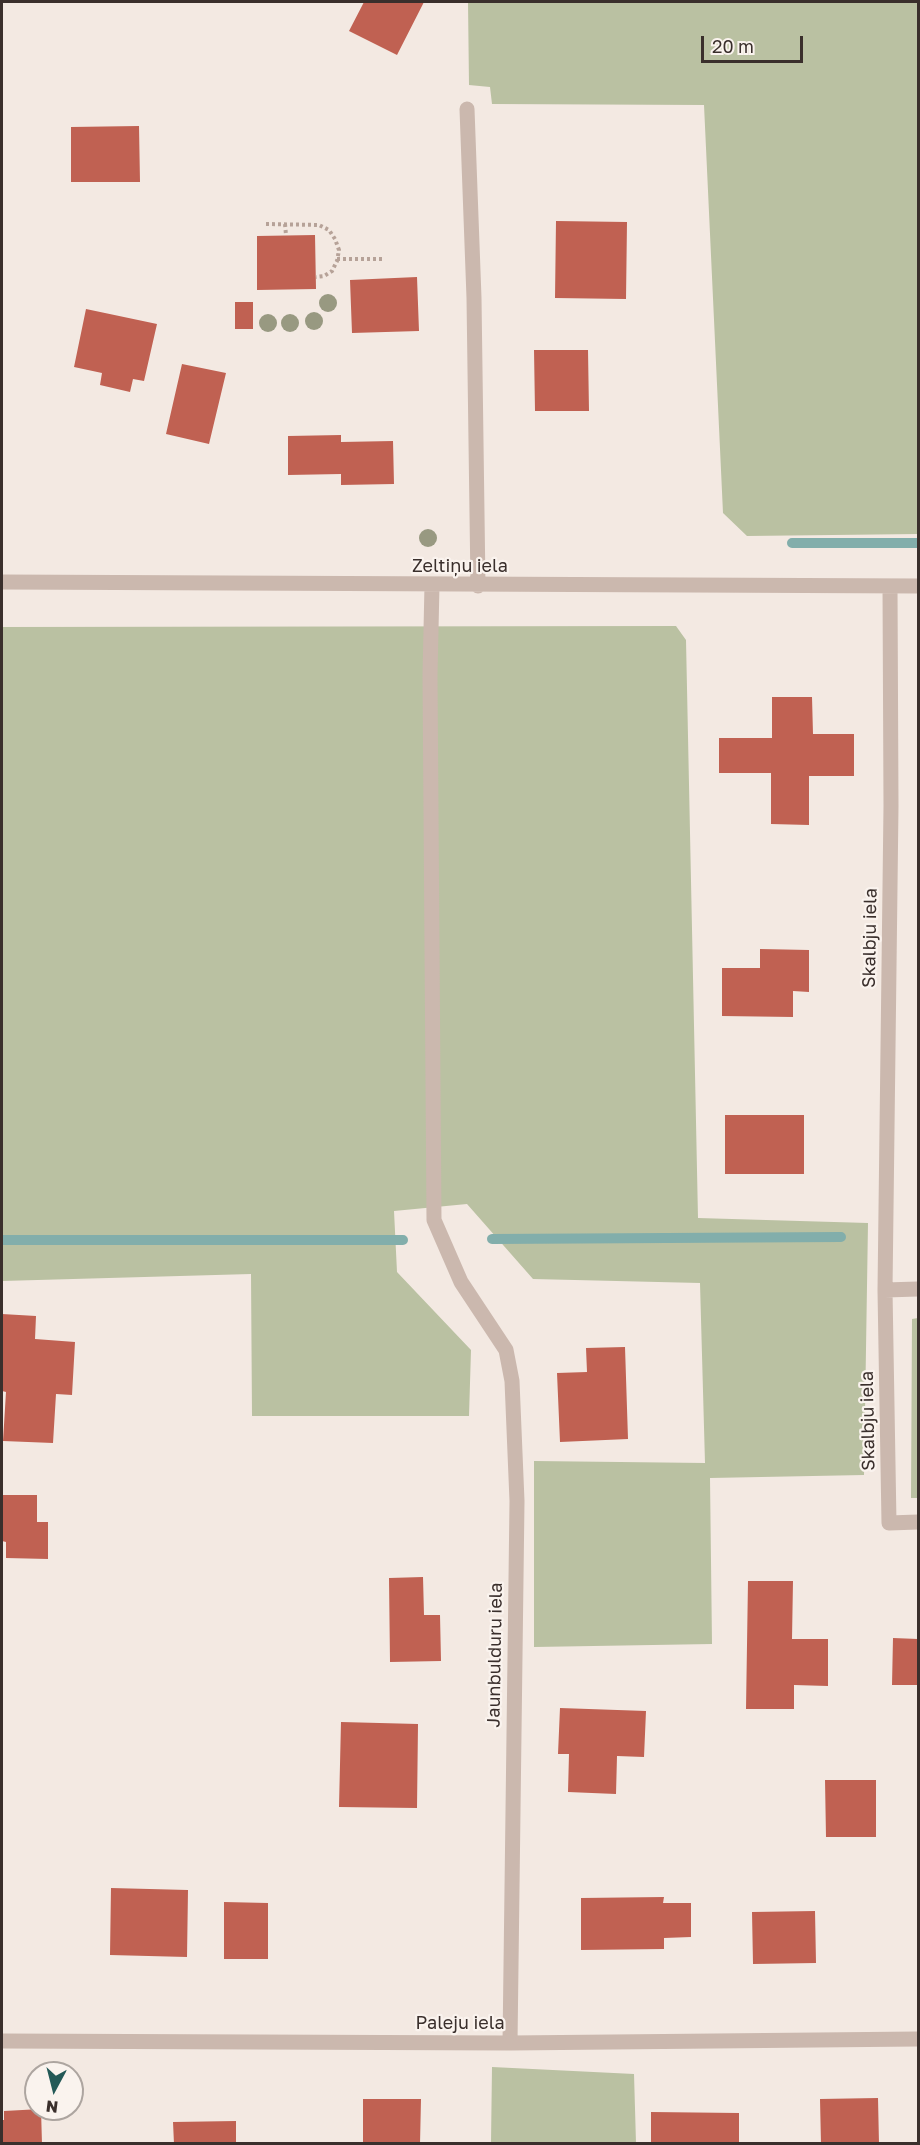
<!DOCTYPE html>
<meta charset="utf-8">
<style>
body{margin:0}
#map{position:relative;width:920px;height:2145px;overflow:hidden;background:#f3e9e2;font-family:"Golos Text",sans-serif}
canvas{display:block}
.frame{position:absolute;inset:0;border:3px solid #3a2f2c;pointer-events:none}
.north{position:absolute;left:24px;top:2061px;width:60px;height:60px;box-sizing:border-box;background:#faf3ee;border:2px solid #ada5a0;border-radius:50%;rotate:187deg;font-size:16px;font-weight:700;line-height:24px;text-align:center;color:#3a2f2c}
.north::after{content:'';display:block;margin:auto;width:21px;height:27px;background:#235957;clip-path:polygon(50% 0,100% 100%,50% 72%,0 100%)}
.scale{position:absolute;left:701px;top:36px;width:102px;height:27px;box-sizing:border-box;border:3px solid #3a2f2c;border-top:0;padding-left:8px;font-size:18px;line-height:21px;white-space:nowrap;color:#3a2f2c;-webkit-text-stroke:4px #faf3ee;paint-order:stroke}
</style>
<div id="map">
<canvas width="920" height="2145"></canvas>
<div class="frame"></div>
<div class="north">N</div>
<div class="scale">20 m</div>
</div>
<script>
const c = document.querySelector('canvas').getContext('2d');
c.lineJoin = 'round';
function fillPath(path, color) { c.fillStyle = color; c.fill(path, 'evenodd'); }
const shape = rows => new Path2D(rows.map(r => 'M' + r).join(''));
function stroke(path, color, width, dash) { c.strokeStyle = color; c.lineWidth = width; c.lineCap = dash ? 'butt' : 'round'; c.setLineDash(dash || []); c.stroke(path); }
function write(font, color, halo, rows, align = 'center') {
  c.font = font + ' "Golos Text",sans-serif'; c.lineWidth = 4.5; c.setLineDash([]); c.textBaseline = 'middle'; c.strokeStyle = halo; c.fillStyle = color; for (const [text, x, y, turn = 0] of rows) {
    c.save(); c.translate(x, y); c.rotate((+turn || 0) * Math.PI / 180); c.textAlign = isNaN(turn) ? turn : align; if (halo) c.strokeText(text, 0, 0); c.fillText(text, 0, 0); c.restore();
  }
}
fillPath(shape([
 [468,2,918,2,918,534,747,536,723,513,704,105,492,104,490,87,469,85],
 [676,626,686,640,698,1218,868,1223,864,1475,710,1478,712,1644,534,1647,534,1461,705,1463,700,1283,533,1279,467,1204,394,1211,397,1272,471,1350,469,1416,252,1416,251,1274,2,1281,2,627],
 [918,1318,918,1498,911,1498,912,1319],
 [492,2067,634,2074,636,2143,491,2143]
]), '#bac1a2');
stroke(shape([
 [792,543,918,543],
 [492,1239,841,1237],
 [2,1240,403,1240]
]), '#82aeab', 10);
fillPath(shape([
 [364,2,424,2,397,55,349,31],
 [139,126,140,182,71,182,71,127],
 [556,221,627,222,626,299,555,298],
 [315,235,316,289,257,290,257,236],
 [417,277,419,331,352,333,350,280],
 [235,302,253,302,253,329,235,329],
 [86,309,157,324,144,381,133,379,130,392,100,385,102,373,74,367],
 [534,350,588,350,589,411,535,411],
 [182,364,226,373,209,444,166,434],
 [341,435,341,442,393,441,394,484,341,485,341,474,288,475,288,436],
 [772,697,812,697,813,734,854,734,854,776,809,776,809,825,771,824,771,773,719,773,719,738,772,738],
 [760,949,809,950,809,992,793,991,793,1017,722,1016,722,968,760,968],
 [725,1115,804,1115,804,1174,725,1174],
 [2,1314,36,1316,35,1339,75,1342,72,1395,56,1394,53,1443,3,1441,6,1392,2,1391],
 [625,1347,628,1439,560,1442,557,1373,587,1372,586,1348],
 [2,1495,37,1495,37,1522,48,1522,48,1559,6,1558,6,1542,2,1541],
 [423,1577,424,1615,440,1615,441,1661,390,1662,389,1578],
 [748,1581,793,1581,792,1639,828,1639,828,1686,794,1685,794,1709,746,1709],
 [893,1638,918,1639,918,1685,892,1685],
 [560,1708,646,1711,644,1757,617,1756,616,1794,568,1792,569,1754,558,1754],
 [341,1722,418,1724,417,1808,339,1807],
 [825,1780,876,1780,876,1837,826,1837],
 [111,1888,188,1890,187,1957,110,1955],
 [664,1897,663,1903,691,1903,691,1937,664,1938,664,1949,581,1950,581,1898],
 [224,1902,268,1903,268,1959,224,1959],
 [815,1911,816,1963,753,1964,752,1912],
 [878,2098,879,2144,821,2144,820,2099],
 [363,2099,421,2099,420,2144,363,2144],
 [41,2109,42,2144,2,2144,2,2120,4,2120,4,2111],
 [651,2112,739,2113,739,2144,651,2144],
 [236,2121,236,2144,174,2144,173,2122]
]), '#c06152');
stroke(shape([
 [266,224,319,225,329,230,335,239,339,250,337,261,332,271,324,276,316,277],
 [285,224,286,235],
 [337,259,382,259]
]), '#b6a298', 4, [3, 3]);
stroke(shape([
 [467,109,474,298,478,586],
 [2,582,918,586],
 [432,585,430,675,434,1220,461,1282,506,1350,512,1381,517,1501,510,2043],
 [890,586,891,806,885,1290,918,1289],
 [885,1290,889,1523,918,1522],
 [2,2041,510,2043,918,2039]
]), '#cbb8ae', 15);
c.fillStyle = '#989981';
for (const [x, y] of [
 [328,303],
 [314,321],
 [268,323],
 [290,323],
 [428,538]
]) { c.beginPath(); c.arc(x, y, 9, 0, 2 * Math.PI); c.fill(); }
write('18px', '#3a2f2c', '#faf3ee', [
 ["Zeltiņu iela",460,566],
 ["Skalbju iela",870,938,-89],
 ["Skalbju iela",868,1421,-91],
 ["Jaunbulduru iela",495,1655,-89],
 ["Paleju iela",460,2023]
]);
</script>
